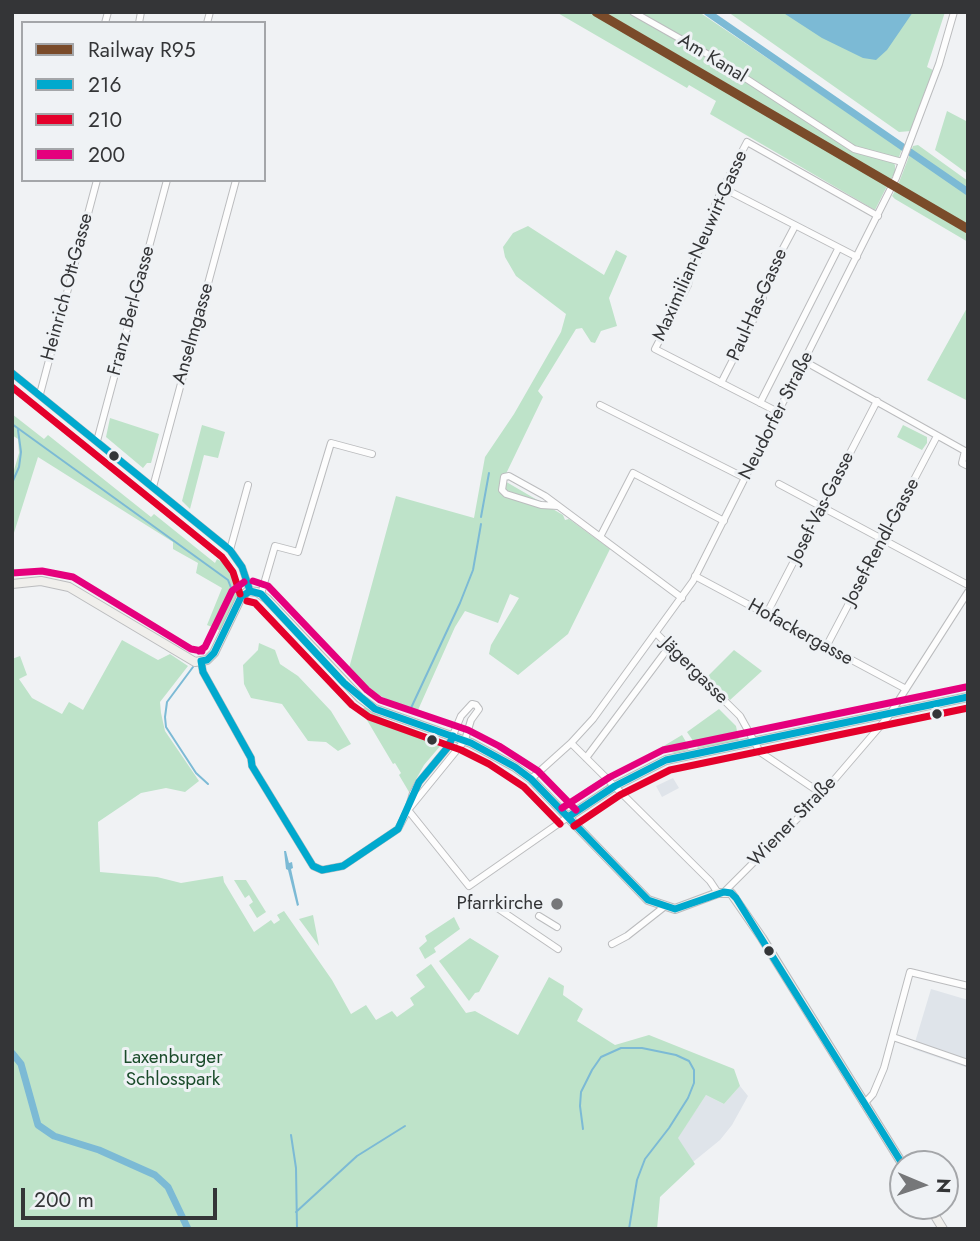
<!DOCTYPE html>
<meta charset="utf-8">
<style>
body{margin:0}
#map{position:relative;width:980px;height:1241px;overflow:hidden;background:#f0f2f4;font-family:Jost,sans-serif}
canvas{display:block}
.frame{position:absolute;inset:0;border:14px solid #343537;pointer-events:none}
.legend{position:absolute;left:21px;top:21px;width:245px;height:161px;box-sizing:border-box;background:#eff2f5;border:2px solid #a4a6a9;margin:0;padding:9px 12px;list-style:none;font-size:21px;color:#343537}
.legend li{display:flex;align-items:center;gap:14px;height:35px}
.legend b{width:35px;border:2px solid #a4a6a9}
.north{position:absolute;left:889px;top:1150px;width:70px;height:70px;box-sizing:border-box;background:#eff2f5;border:2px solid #a4a6a9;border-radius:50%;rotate:92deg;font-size:19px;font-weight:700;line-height:28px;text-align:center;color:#343537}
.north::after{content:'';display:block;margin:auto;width:24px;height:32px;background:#767779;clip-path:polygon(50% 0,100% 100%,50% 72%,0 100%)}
.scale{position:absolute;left:21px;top:1188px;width:196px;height:32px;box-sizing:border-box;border:4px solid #343537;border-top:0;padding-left:9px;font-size:21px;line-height:24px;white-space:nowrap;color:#343537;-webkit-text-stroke:5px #eff2f5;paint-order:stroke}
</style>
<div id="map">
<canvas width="980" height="1241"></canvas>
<div class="frame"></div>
<ul class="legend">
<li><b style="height:9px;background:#7a4b2a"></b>Railway R95</li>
<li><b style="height:9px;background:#00a9ce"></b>216</li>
<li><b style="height:9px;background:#e4002b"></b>210</li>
<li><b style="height:9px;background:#e5007d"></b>200</li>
</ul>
<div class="north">N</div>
<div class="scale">200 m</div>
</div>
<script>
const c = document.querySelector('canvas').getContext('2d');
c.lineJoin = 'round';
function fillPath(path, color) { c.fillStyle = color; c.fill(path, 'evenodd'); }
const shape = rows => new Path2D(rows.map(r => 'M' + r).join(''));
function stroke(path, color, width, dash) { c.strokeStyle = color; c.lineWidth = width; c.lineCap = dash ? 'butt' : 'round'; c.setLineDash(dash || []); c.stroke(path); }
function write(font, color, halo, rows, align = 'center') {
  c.font = font + ' Jost,sans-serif'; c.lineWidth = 6; c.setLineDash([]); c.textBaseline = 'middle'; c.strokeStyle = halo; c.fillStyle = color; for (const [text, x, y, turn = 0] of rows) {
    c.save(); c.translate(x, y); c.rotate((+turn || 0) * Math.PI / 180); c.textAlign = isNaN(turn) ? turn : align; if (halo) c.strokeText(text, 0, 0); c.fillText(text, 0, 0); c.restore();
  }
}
fillPath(shape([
 [591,12,603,12,733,87,890,181,887,186,694,70],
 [898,185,968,228,968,234,895,191],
 [673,778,679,788,662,797,656,786],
 [931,989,968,1000,968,1068,913,1049],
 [740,1086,748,1096,732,1125,720,1140,693,1162,677,1138,706,1095,724,1104]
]), '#dfe4ea');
fillPath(shape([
 [556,12,591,12,694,70,887,186,875,210,710,114,716,101,689,85,687,88],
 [604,12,699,12,902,149,899,157,891,160,895,165,895,172,890,181,733,87],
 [728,12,945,12,927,67,933,70,932,73,911,131,899,132],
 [947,111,968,122,968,174,935,150],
 [918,145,968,181,968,228,898,185,913,146],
 [895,191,968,234,968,242,895,199,892,196],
 [528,226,604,275,616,250,627,256,609,298,617,326,601,331,595,343,591,342,582,328,576,329,538,391,543,397,503,480,563,515,565,520,569,519,610,549,568,634,518,675,489,654,491,645,519,598,510,594,498,623,465,611,455,627,418,710,407,710,379,695,348,672,396,496,474,518,485,457,514,414,561,332,566,314,516,276,505,257,503,247,513,233],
 [968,306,968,401,927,380],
 [12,414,44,439,48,435,151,517,154,514,215,563,217,559,232,568,237,580,238,592,221,631,207,625,222,588,196,573,198,563,173,549,173,542,38,457,12,539,12,477,19,453,18,439,12,435],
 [110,418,159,434,151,463,147,463,143,468,106,437],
 [202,425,225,432,218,458,204,455,190,509,182,501],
 [903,425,927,437,927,443,922,450,897,437],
 [122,640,158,660,170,654,188,666,160,702,161,713,165,731,199,781,185,792,166,788,141,793,98,822,100,872,157,877,181,883,223,876,224,882,254,932,271,920,274,924,280,920,277,915,284,911,332,980,351,1014,366,1005,376,1020,392,1011,397,1017,414,1005,410,998,425,987,416,975,431,964,466,1013,475,1011,518,1035,549,977,564,986,563,995,583,1009,577,1021,615,1045,649,1035,734,1069,740,1086,724,1104,706,1095,678,1138,695,1164,660,1197,657,1229,12,1229,12,659,20,656,27,675,19,679,32,698,62,714,69,702,83,710],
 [259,643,275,650,280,664,298,676,331,711,351,744,338,751,326,742,308,741,282,704,251,698,244,684,243,665,258,650],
 [734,650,762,671,730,700,707,677],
 [365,707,384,719,441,741,441,745,424,765,409,792,399,775,401,773,395,763,393,764,361,710],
 [719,709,736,726,739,741,698,748,687,732],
 [682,735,689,747,688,750,675,753,664,750,652,753],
 [234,880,246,880,266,912,257,918,249,905,253,902,249,895,245,898],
 [313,915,319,946,299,919],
 [454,917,460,929,434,948,436,952,425,959,419,948,427,941,425,936],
 [470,938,499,956,479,992,475,993,469,1001,439,961]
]), '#bee3c9');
fillPath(shape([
 [782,12,913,12,887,50,876,60,863,58,822,38],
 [284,851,286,851,289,863,292,862,293,868,291,869,299,905,297,906,288,870,286,869]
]), '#7cbad5');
stroke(shape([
 [12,424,228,580,232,590,212,636],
 [12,483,19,467,21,452,18,430],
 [481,517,489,473],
 [193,667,167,702,165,717,166,727,196,773,208,784],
 [411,708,460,603,473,570,481,524],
 [583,1129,580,1106,581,1092,592,1070,601,1057,621,1048,642,1048,676,1055,689,1061,694,1070,694,1083,688,1098,669,1128,645,1159,637,1180,629,1229],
 [291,1135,296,1168,297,1229],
 [296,1212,357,1156,405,1126]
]), '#7cbad5', 2);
stroke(shape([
 [707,12,968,192],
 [12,1053,21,1064,38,1125,54,1136,99,1150,155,1175,168,1187,188,1229]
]), '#7cbad5', 7);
const street = shape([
 [633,12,716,59,854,149,902,162],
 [105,23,108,12],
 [139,23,141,12],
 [207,23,210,12],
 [723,188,857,257],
 [804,361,965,451,962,463,968,466],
 [12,373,230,550,242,567,250,591],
 [721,383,763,301,762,288,795,226],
 [40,394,97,180],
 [760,403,838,249],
 [600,405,745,478],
 [778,412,655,349,688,285,693,262,711,227,715,205,723,188,747,142,878,216],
 [97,441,167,180],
 [779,484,968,585],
 [153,487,236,180],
 [558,506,541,505,506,494,502,490,504,477,509,476,545,496,682,598],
 [600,537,633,473,724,521],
 [230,550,248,485],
 [695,576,906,689],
 [261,594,275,546,298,552,331,443,372,454],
 [766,615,877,401],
 [656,633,740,716,760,752,822,794],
 [826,647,937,436],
 [201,661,203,672,251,758,252,766,313,866,322,870,343,866,398,829,408,810,465,740,471,720,479,709,476,705,472,704,461,716,448,747,419,782,413,793,408,810],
 [571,743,710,881,718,893],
 [586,758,669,647],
 [531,779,571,743,593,719,693,581,896,178,939,64,954,12],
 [408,810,469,886,568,817],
 [724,892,822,794,888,717,968,592],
 [493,905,558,949],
 [539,916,557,927],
 [612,944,627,936,664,907],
 [893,1037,968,1063],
 [864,1104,873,1094,884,1068,910,972,968,986]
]);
const secondary = shape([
 [12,584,41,581,69,587,195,662,207,660,214,653,241,597,248,591,257,592,267,599,360,698,375,709,471,743,515,767,531,779,648,900,675,909,718,893,731,893,762,938,903,1165],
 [568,817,615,786,666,760,968,697],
 [929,1206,943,1229]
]);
stroke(street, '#bbbcbe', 8);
stroke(secondary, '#bbbcbe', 10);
stroke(street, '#fdfdfd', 6);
stroke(secondary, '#f0efec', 8);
stroke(shape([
 [12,373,230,550,242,567,250,591],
 [250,591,261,594,344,683,375,709,471,743,515,767,531,779,648,900,675,909,724,892],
 [201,661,203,672,251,758,252,766,313,866,322,870,343,866,398,829,419,782,448,747,453,736],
 [201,661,207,660,214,653,241,597,250,591],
 [568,817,615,786,666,760,968,697],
 [724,892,731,893,736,898,903,1165]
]), '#00a9ce', 7);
stroke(shape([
 [12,387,222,557,233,572,240,594],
 [247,601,255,603,352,705,369,717,461,750,489,764,524,787,560,824],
 [574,826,620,795,670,770,968,708]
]), '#e4002b', 7);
stroke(shape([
 [12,573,42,571,73,577,191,649,202,651],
 [253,581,268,586,367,690,380,700,468,730,499,746,538,771,576,810],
 [199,651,205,647,232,591,244,582],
 [562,808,610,777,663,750,966,687]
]), '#e5007d', 7);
stroke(shape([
 [596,12,968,229]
]), '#7a4b2a', 9);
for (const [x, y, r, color] of [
 [114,456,6,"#343537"],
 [937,714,6,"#343537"],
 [432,740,6,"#343537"],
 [557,904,7,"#767779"],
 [769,951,6,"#343537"]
]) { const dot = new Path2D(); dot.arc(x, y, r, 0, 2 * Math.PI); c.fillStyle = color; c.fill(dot); stroke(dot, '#eff2f5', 2.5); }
write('19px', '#343537', '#eff2f5', [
 ["Am Kanal",712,59,31],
 ["Maximilian-Neuwirt-Gasse",701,246,-66],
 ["Heinrich Ott-Gasse",68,287,-75],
 ["Paul-Has-Gasse",758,305,-66],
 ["Franz Berl-Gasse",132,311,-75],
 ["Anselmgasse",194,334,-74],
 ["Neudorfer Straße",777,416,-63],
 ["Josef-Vas-Gasse",822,508,-63],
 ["Josef-Rendl-Gasse",882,542,-62],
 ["Hofackergasse",800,633,29],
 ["Jägergasse",694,671,45],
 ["Wiener Straße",793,822,-46]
]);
write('19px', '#343537', '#eff2f5', [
 ["Pfarrkirche",543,904]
], 'right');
write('19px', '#1b4c2b', '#eff2f5', [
 ["Laxenburger",173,1058],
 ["Schlosspark",173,1080]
]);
</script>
